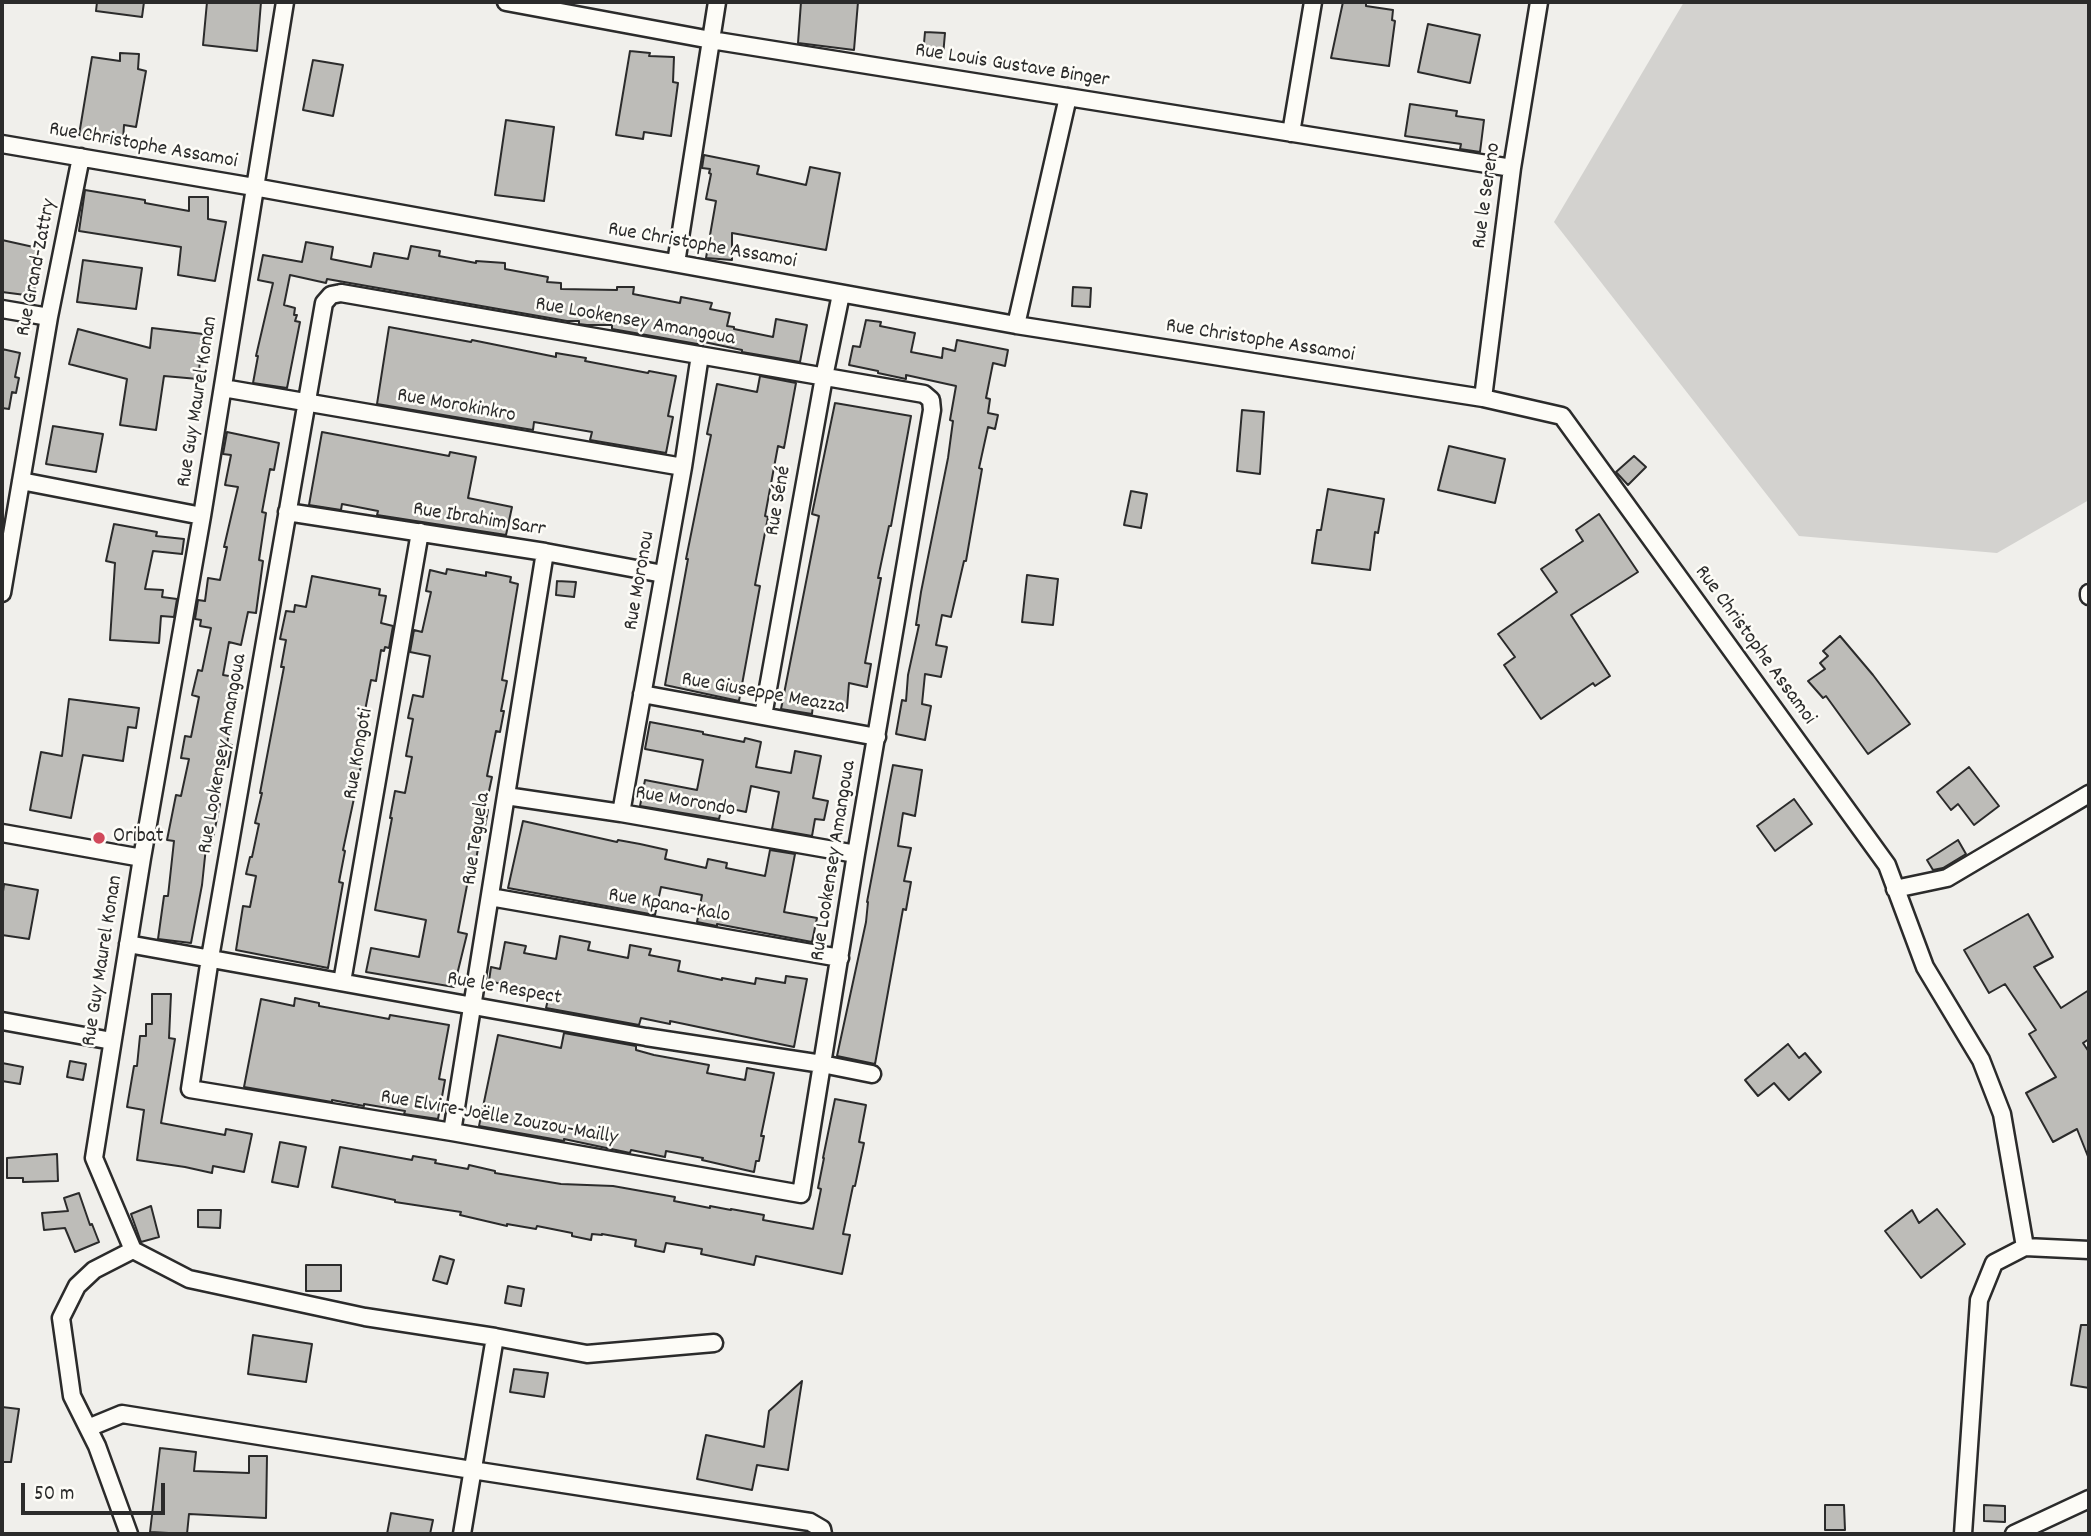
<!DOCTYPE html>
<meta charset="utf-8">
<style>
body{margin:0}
#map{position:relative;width:2091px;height:1536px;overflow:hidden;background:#f0efeb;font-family:Dekko,sans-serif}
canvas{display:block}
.frame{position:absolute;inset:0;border:4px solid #2b2b2b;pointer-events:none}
.scale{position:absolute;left:21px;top:1483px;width:144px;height:32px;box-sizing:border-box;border:4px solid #2b2b2b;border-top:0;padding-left:9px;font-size:21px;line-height:24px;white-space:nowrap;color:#2b2b2b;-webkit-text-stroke:5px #fdfcf7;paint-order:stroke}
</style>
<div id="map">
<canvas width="2091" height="1536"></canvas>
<div class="frame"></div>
<div class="scale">50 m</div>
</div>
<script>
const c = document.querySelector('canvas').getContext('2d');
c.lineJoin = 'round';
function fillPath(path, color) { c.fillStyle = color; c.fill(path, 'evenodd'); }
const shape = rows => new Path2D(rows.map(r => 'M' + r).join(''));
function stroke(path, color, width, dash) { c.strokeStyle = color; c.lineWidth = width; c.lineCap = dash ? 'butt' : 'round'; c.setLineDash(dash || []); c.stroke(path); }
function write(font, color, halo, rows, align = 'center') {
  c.font = font + ' Dekko,sans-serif'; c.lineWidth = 5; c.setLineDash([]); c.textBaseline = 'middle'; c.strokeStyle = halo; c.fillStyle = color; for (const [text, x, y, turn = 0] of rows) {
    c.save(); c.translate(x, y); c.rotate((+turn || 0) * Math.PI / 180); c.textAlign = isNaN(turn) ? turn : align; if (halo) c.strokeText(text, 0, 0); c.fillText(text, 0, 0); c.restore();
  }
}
fillPath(shape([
 [1684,2,2089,2,2089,500,1997,553,1799,536,1554,222]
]), '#d3d2cf');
const building = shape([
 [97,2,144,2,142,17,96,11,97,2],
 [207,2,261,2,257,51,203,45,207,2],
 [801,2,858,2,854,50,798,43,801,2],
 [1343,2,1366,2,1366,6,1393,10,1392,20,1395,21,1389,66,1331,58,1343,2],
 [1428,24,1480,35,1470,83,1418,72,1428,24],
 [925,32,945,33,943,56,923,54,925,32],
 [630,51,650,53,649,56,674,57,673,82,678,83,671,136,644,132,643,139,616,135,630,51],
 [120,53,139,54,138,69,146,71,136,127,124,125,123,141,79,135,92,57,120,61,120,53],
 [313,60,343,65,333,116,303,110,313,60],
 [1410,104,1457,111,1456,116,1484,120,1480,152,1460,149,1461,144,1405,136,1410,104],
 [506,120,554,127,544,201,495,195,506,120],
 [704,155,759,166,757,174,806,185,810,167,840,173,826,250,732,233,732,260,706,258,716,201,706,199,711,174,709,173,710,169,702,168,704,155],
 [85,190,145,200,145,203,189,211,189,197,208,197,208,219,226,222,215,281,178,275,181,247,79,231,85,190],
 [2,240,38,248,32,280,36,281,33,296,2,292,2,240],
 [306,242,333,247,331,259,371,267,374,253,408,259,411,246,440,251,439,256,476,263,476,261,505,263,505,269,548,277,547,282,561,283,561,289,617,290,617,287,634,287,633,294,680,303,681,297,712,303,710,309,730,313,727,326,734,327,734,329,773,337,776,319,807,325,800,362,742,352,742,350,704,342,703,345,612,329,612,325,587,325,579,324,579,321,567,321,327,279,326,283,290,275,284,305,295,308,294,315,297,315,295,321,300,322,287,388,253,383,258,356,256,356,273,283,258,280,263,255,302,262,306,242],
 [83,260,142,268,136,309,77,302,83,260],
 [1073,287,1091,288,1090,307,1072,306,1073,287],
 [866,320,881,322,880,326,915,333,911,352,942,358,943,348,955,351,957,340,1008,350,1005,366,993,363,986,398,990,399,988,413,998,415,995,429,988,427,979,468,982,469,966,561,964,561,951,617,942,615,936,645,947,647,941,677,925,674,922,704,931,706,925,740,896,734,902,700,906,701,908,675,919,625,916,625,921,592,948,458,953,421,950,420,956,386,906,375,906,379,878,373,878,371,849,365,853,346,860,347,866,320],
 [389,327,471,342,472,340,556,357,556,353,586,358,585,361,648,373,649,371,676,376,668,416,673,417,666,453,590,440,592,432,534,422,533,430,377,404,389,327],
 [152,328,203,334,198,379,164,376,156,430,120,425,127,379,69,364,78,329,150,348,152,328],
 [2,349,20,353,15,377,19,378,16,393,12,392,9,409,2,408,2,349],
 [760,376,796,383,784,448,778,446,765,516,768,517,755,585,760,586,739,701,665,685,688,559,686,559,711,435,707,434,717,384,757,392,760,376],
 [835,403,911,416,891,526,889,526,878,578,881,578,865,663,871,664,867,687,849,683,847,708,813,705,812,714,781,709,819,516,812,514,835,403],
 [1242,410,1264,412,1260,474,1237,471,1242,410],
 [53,426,103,434,96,472,46,464,53,426],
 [227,432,279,443,274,470,270,469,262,512,266,513,259,560,263,561,256,613,248,612,241,645,229,642,223,675,235,677,225,725,230,726,227,744,232,745,228,767,224,766,217,803,220,804,211,848,206,847,202,885,191,943,158,939,164,896,168,896,174,841,167,840,176,795,181,796,189,759,181,758,185,736,191,737,199,697,192,695,198,670,202,671,211,628,200,626,201,620,195,619,198,600,205,601,208,578,220,580,227,547,224,547,238,487,225,485,231,455,223,454,227,432],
 [322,432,449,456,450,452,476,457,468,498,512,507,506,535,377,515,378,511,342,504,341,510,309,505,322,432],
 [1449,446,1505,459,1495,503,1438,490,1449,446],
 [1634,456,1646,467,1628,485,1616,472,1634,456],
 [1328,489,1384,499,1378,533,1375,532,1370,570,1312,563,1317,530,1321,530,1328,489],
 [1131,491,1147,494,1141,528,1124,525,1131,491],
 [1599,514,1638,572,1571,615,1610,676,1595,686,1593,683,1541,719,1504,665,1515,657,1498,634,1557,592,1541,569,1583,541,1576,530,1599,514],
 [114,524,157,532,156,536,184,539,182,554,153,551,145,589,163,590,162,597,177,599,174,617,161,616,159,643,110,640,115,563,106,561,114,524],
 [447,569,486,576,486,572,511,577,510,582,518,584,502,680,507,681,501,711,504,711,500,732,496,731,487,776,492,777,485,810,488,810,484,832,481,831,476,860,472,859,464,901,458,932,467,934,454,987,366,972,371,948,419,957,426,920,375,910,392,818,390,818,395,791,405,793,412,757,406,756,413,719,408,718,413,695,423,697,430,656,410,652,414,630,422,632,431,592,426,591,430,570,446,574,447,569],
 [1027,575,1058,579,1053,625,1022,622,1027,575],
 [312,576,380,589,379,595,386,596,381,623,393,626,389,648,385,647,384,651,381,650,376,681,371,680,362,726,364,727,358,755,363,756,343,850,345,851,339,882,343,883,328,968,236,950,243,906,250,907,256,876,246,874,250,857,252,857,259,824,255,823,262,793,260,793,284,667,281,667,286,640,280,639,286,611,294,612,295,605,306,607,312,576],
 [557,581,576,582,574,597,556,595,557,581],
 [1840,636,1873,675,1910,724,1868,754,1826,696,1823,698,1808,681,1825,669,1820,663,1828,656,1823,651,1840,636],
 [69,699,139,708,136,728,128,727,123,761,83,755,71,818,30,810,41,752,62,756,69,699],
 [650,722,703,732,703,734,744,742,745,738,761,742,756,767,791,773,795,751,821,756,813,798,828,801,824,820,815,819,812,836,772,829,779,792,751,786,746,812,722,807,719,819,640,806,645,780,697,790,703,760,645,749,650,722],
 [893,765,922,770,915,816,903,813,898,846,911,848,904,881,911,882,906,910,903,909,875,1064,837,1056,866,922,868,902,867,902,893,765],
 [1969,767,1999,806,1974,825,1958,804,1951,810,1937,792,1969,767],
 [1794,799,1812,824,1775,851,1757,826,1794,799],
 [523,821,617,842,618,840,640,844,667,850,665,859,706,868,708,859,727,863,726,868,765,876,770,850,795,854,784,912,817,918,812,942,717,924,717,926,697,922,702,895,661,887,655,915,508,888,523,821],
 [1958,840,1966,854,1943,868,1933,870,1927,860,1958,840],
 [4,884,38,890,29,939,2,935,2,899,4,884],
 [2028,914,2053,957,2034,967,2061,1008,2089,990,2089,1039,2083,1043,2089,1052,2089,1159,2077,1129,2053,1142,2026,1093,2056,1077,2029,1034,2036,1030,2005,984,1989,993,1964,950,2028,914],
 [560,936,590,942,588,950,628,958,630,945,651,949,649,955,680,961,678,971,722,980,722,978,755,984,756,978,785,983,786,976,807,979,794,1047,670,1021,670,1024,641,1018,639,1025,546,1008,549,995,489,981,491,967,500,969,505,942,526,946,524,953,556,959,560,936],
 [152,994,171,994,169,1038,175,1039,161,1123,225,1135,226,1129,252,1134,244,1172,213,1166,212,1173,185,1167,137,1160,144,1110,127,1107,134,1066,137,1066,140,1036,146,1036,146,1024,152,1024,152,994],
 [295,998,319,1003,319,1006,389,1019,390,1015,449,1025,439,1079,445,1080,438,1119,404,1114,405,1111,364,1104,364,1106,332,1100,332,1102,244,1087,261,999,294,1006,295,998],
 [564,1033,636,1046,636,1050,654,1055,709,1065,707,1073,745,1080,747,1068,774,1073,761,1136,764,1136,759,1161,756,1161,754,1172,702,1160,703,1158,666,1151,665,1157,631,1150,630,1153,564,1139,564,1141,479,1126,498,1035,561,1048,564,1033],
 [1788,1044,1799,1058,1805,1053,1821,1072,1789,1100,1774,1083,1758,1096,1745,1080,1788,1044],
 [70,1061,86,1064,83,1080,67,1077,70,1061],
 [2,1063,23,1067,20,1084,2,1081,2,1063],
 [835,1099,866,1105,859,1142,864,1143,855,1186,853,1186,843,1234,850,1235,842,1274,756,1256,754,1265,701,1254,702,1249,666,1243,664,1252,635,1246,636,1240,602,1234,602,1235,592,1234,591,1240,572,1236,572,1233,537,1226,536,1229,507,1224,507,1226,460,1215,461,1212,395,1202,395,1200,332,1187,340,1147,412,1160,413,1156,436,1160,435,1163,468,1169,469,1165,495,1171,495,1173,561,1184,613,1186,675,1197,674,1201,710,1208,710,1206,731,1210,731,1209,764,1215,763,1220,813,1229,821,1189,818,1188,824,1158,823,1158,835,1099],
 [280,1142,306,1147,298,1187,272,1182,280,1142],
 [57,1154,58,1181,23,1182,23,1178,7,1178,7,1158,57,1154],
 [79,1193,90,1225,92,1224,99,1242,75,1252,65,1228,44,1230,42,1213,68,1211,64,1198,79,1193],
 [151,1206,159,1237,141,1242,131,1214,151,1206],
 [1937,1209,1965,1244,1921,1278,1885,1231,1912,1210,1919,1223,1937,1209],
 [198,1210,221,1210,220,1228,198,1227,198,1210],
 [440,1256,454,1260,447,1284,433,1280,440,1256],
 [306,1265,341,1265,341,1291,306,1291,306,1265],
 [508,1286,524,1289,521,1306,505,1303,508,1286],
 [2081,1325,2089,1325,2089,1388,2071,1385,2081,1325],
 [253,1335,312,1344,306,1382,248,1374,253,1335],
 [514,1369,548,1373,544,1397,510,1392,514,1369],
 [802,1381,788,1470,757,1465,752,1490,697,1479,706,1435,764,1447,769,1411,802,1381],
 [2,1407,19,1409,11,1462,2,1462,2,1407],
 [160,1448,196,1452,194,1471,249,1473,249,1456,267,1456,266,1518,189,1514,187,1534,150,1532,160,1448],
 [1825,1505,1844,1505,1845,1530,1825,1530,1825,1505],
 [1984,1505,2005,1506,2005,1522,1984,1521,1984,1505],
 [391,1513,433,1520,430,1534,387,1534,391,1513]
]);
fillPath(building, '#bdbcb8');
stroke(building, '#2b2b2b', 2);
const minor = shape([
 [285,2,202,516,142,858,94,1158,133,1250,189,1279,365,1317,495,1337,587,1354,714,1343],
 [506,2,711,40,1512,168],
 [1291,133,1313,2],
 [2,144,254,187,1016,325,1483,398,1562,416,1887,865,1925,967,1981,1060,2002,1114,2025,1247],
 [676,263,717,2],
 [341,293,924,394,931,400,932,410,856,854,801,1194,452,1132,190,1089,210,958,324,303,331,295,341,293],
 [2,309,49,317],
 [1016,325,1068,97],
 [223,388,683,467],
 [1483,398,1512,168,1539,2],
 [21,481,202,516],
 [287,512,545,552,663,574],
 [2,593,49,317,81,157],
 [2089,593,2089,596],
 [642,694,877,737],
 [763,716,824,377,841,294],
 [506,796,621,813,856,854],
 [621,813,683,467,700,355],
 [2,833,142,858],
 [1895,889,1947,878,2089,794],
 [490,897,840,958],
 [128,944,646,1037,822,1064,872,1074],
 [342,982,420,532],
 [2,1021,112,1041],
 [452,1132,545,552],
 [88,1428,122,1414,472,1470,810,1522,822,1529,823,1534],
 [129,1534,97,1446,72,1396,61,1318,77,1286,94,1270,133,1250],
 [462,1534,495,1337],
 [1963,1534,1979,1300,1994,1263,2025,1247,2089,1250],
 [2014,1534,2089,1499]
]);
stroke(minor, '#2b2b2b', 21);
stroke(minor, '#fdfcf7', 16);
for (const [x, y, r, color] of [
 [99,838,7,"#d1495b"]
]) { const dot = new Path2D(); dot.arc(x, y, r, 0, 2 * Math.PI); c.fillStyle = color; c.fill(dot); stroke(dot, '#fdfcf7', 2.5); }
write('21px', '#2b2b2b', '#fdfcf7', [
 ["Rue Louis Gustave Binger",1012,67,9],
 ["Rue Christophe Assamoi",143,147,10],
 ["Rue le Sereno",1488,196,-82],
 ["Rue Christophe Assamoi",702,247,10],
 ["Rue Grand-Zattry",38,268,-79],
 ["Rue Lookensey Amangoua",635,323,10],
 ["Rue Christophe Assamoi",1260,342,9],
 ["Rue Guy Maurel Konan",199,402,-81],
 ["Rue Morokinkro",456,407,10],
 ["Rue Séné",780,501,-80],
 ["Rue Ibrahim Sarr",479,521,9],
 ["Rue Moronou",641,581,-80],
 ["Rue Christophe Assamoi",1754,646,54],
 ["Rue Giuseppe Meazza",763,695,10],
 ["Rue Lookensey Amangoua",224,754,-80],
 ["Rue Kongoti",360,754,-80],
 ["Rue Morondo",685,803,10],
 ["Rue Teguela",478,839,-81],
 ["Rue Lookensey Amangoua",835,861,-81],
 ["Rue Kpana-Kalo",669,907,10],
 ["Rue Guy Maurel Konan",104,961,-81],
 ["Rue le Respect",504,990,10],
 ["Rue Elvire-Joëlle Zouzou-Mailly",499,1119,10]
]);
write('21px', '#2b2b2b', '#fdfcf7', [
 ["Oribat",113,838]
], 'left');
</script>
